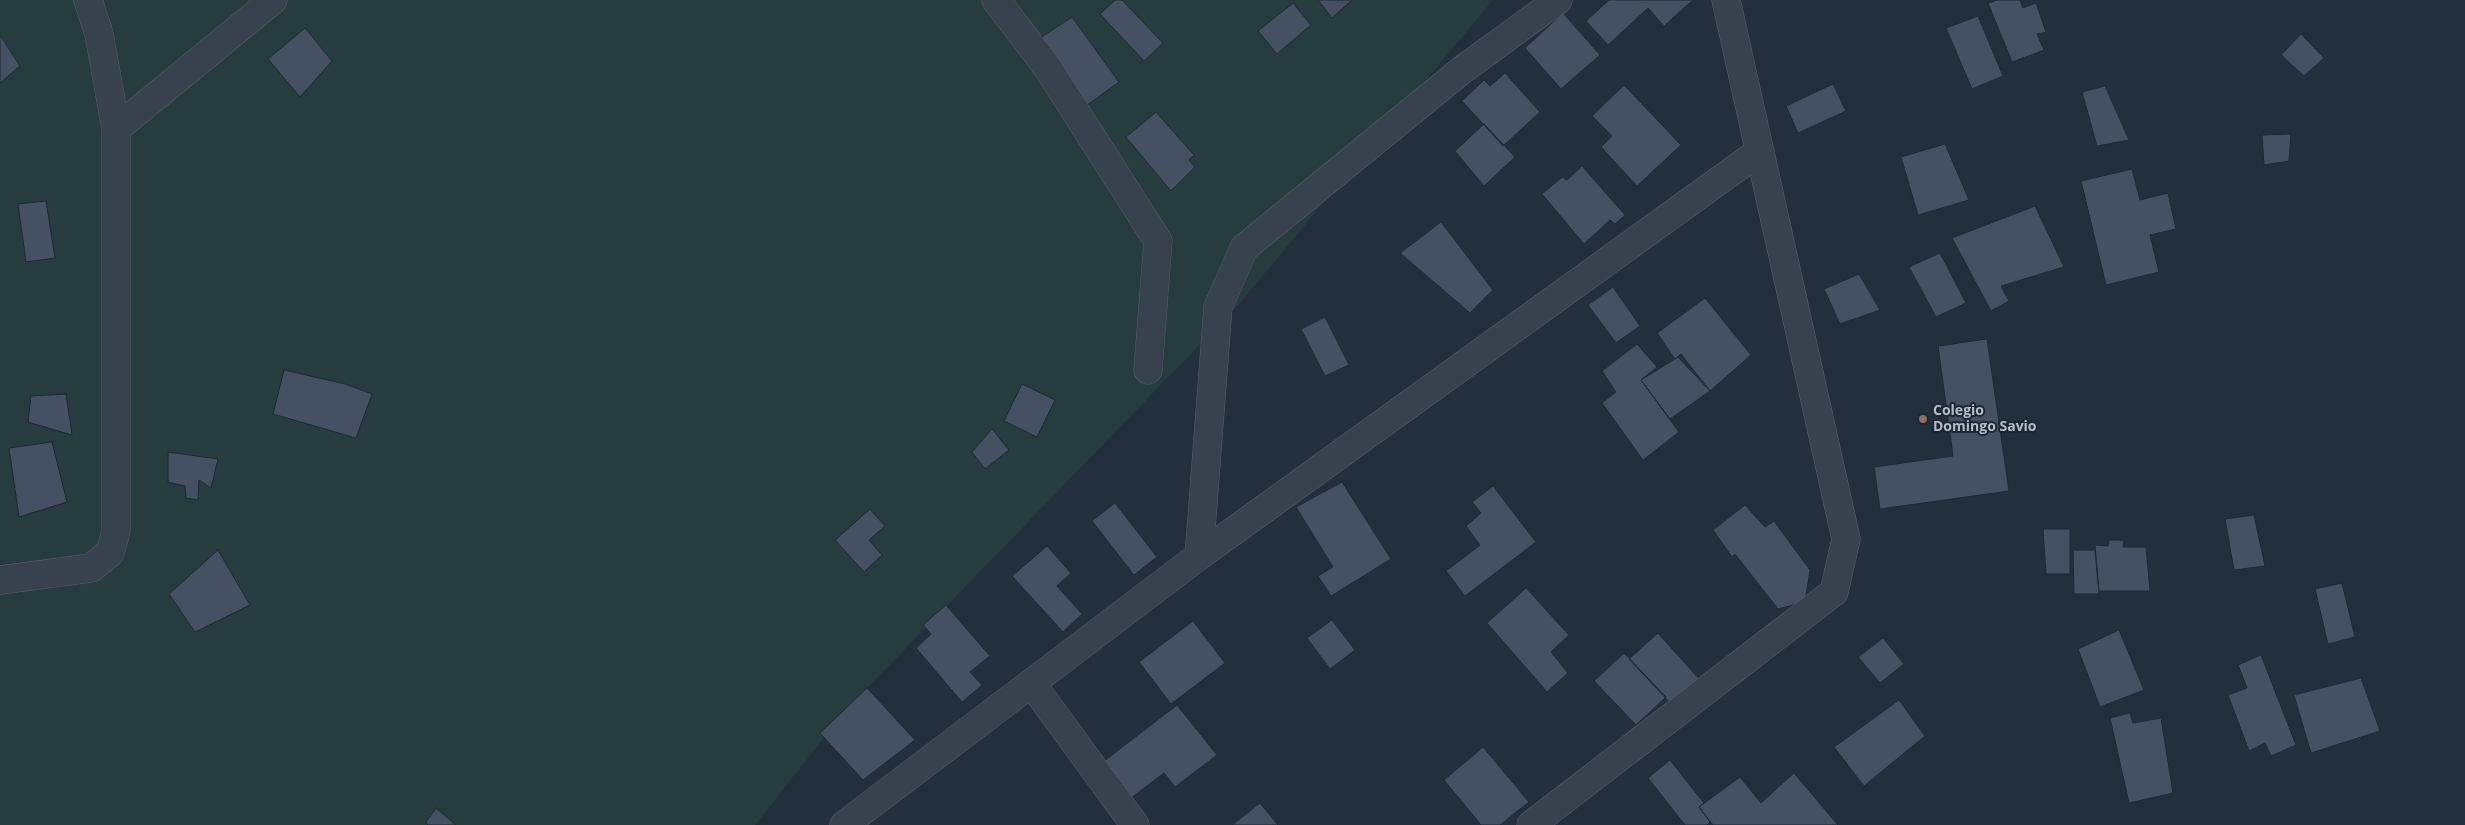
<!DOCTYPE html>
<style>
body{margin:0}
canvas{display:block;background:#242f3e}
</style>
<canvas width="2465" height="825"></canvas>
<script>
const c = document.querySelector('canvas').getContext('2d');
c.lineJoin = 'round';
function fillPath(path, color) { c.fillStyle = color; c.fill(path, 'evenodd'); }
const shape = rows => new Path2D(rows.map(r => 'M' + r).join(''));
function stroke(path, color, width, dash) { c.strokeStyle = color; c.lineWidth = width; c.lineCap = dash ? 'butt' : 'round'; c.setLineDash(dash || []); c.stroke(path); }
function write(font, color, halo, rows, align = 'center') {
  c.font = font + ' "Open Sans",sans-serif'; c.lineWidth = 4; c.setLineDash([]); c.textBaseline = 'middle'; c.strokeStyle = halo; c.fillStyle = color; for (const [text, x, y, turn = 0] of rows) {
    c.save(); c.translate(x, y); c.rotate((+turn || 0) * Math.PI / 180); c.textAlign = isNaN(turn) ? turn : align; if (halo) c.strokeText(text, 0, 0); c.fillText(text, 0, 0); c.restore();
  }
}
fillPath(shape([
 [0,0,1493,0,1239,304,845,711,755,825,0,825]
]), '#263c3f');
const building = shape([
 [1115,0,1122,0,1163,43,1144,61,1100,14,1115,0],
 [1318,0,1352,0,1332,18,1318,0],
 [1609,0,1693,0,1664,26,1648,8,1608,45,1586,21,1609,0],
 [1997,0,2020,0,2023,8,2036,3,2046,32,2037,34,2044,50,2012,62,1988,3,1997,0],
 [1293,3,1311,25,1277,54,1258,31,1293,3],
 [1563,13,1600,55,1561,89,1525,48,1563,13],
 [1978,16,2003,76,1972,89,1946,28,1978,16],
 [1072,17,1119,82,1079,111,1034,42,1072,17],
 [305,28,332,61,300,97,268,59,305,28],
 [2301,34,2324,58,2304,76,2281,55,2301,34],
 [0,35,20,66,0,83,0,35],
 [1505,73,1540,112,1503,146,1462,101,1484,80,1490,86,1505,73],
 [1833,84,1846,111,1798,133,1786,106,1833,84],
 [1624,85,1681,145,1637,186,1601,147,1612,136,1592,116,1624,85],
 [2105,86,2129,140,2097,146,2082,92,2105,86],
 [1156,112,1194,155,1189,160,1195,167,1171,191,1126,137,1156,112],
 [1484,124,1515,157,1484,186,1455,151,1484,124],
 [2291,134,2289,161,2264,165,2262,135,2291,134],
 [1945,144,1969,200,1918,215,1901,157,1945,144],
 [1582,166,1625,215,1615,224,1610,220,1584,244,1542,194,1562,177,1567,180,1582,166],
 [2132,169,2140,200,2168,193,2176,229,2150,235,2159,272,2106,285,2081,181,2132,169],
 [46,201,55,258,26,262,18,204,46,201],
 [2035,206,2064,267,2001,286,2009,301,1991,311,1952,238,2035,206],
 [1441,222,1493,290,1470,313,1400,253,1441,222],
 [1940,253,1966,303,1936,317,1909,267,1940,253],
 [1859,274,1880,310,1840,324,1824,289,1859,274],
 [1613,287,1640,326,1616,343,1588,305,1613,287],
 [1705,298,1751,355,1710,391,1681,354,1675,359,1657,333,1705,298],
 [1325,317,1349,365,1325,376,1301,329,1325,317],
 [1987,339,2009,491,1880,509,1874,467,1953,456,1938,346,1987,339],
 [1637,344,1657,367,1641,380,1679,432,1643,460,1602,403,1616,392,1602,371,1637,344],
 [1678,357,1710,391,1670,419,1641,380,1678,357],
 [284,370,345,384,372,394,356,438,273,414,284,370],
 [1022,384,1055,400,1037,437,1004,421,1022,384],
 [66,394,72,435,28,422,31,396,66,394],
 [992,429,1009,450,985,469,972,452,992,429],
 [52,442,67,502,19,517,9,448,52,442],
 [168,452,218,459,211,488,199,480,198,500,186,498,185,486,168,482,168,452],
 [1342,482,1391,559,1331,596,1318,576,1333,567,1296,507,1342,482],
 [1493,486,1536,542,1465,596,1446,571,1480,545,1466,526,1481,513,1472,502,1493,486],
 [1115,503,1157,557,1134,575,1092,521,1115,503],
 [1745,505,1765,527,1774,521,1810,570,1805,602,1778,609,1735,554,1732,557,1713,530,1745,505],
 [870,509,885,526,869,540,882,555,864,572,835,540,870,509],
 [2254,515,2265,566,2234,570,2225,519,2254,515],
 [2043,529,2070,529,2070,574,2046,574,2043,529],
 [2109,540,2124,540,2123,547,2146,547,2150,591,2099,591,2095,545,2108,546,2109,540],
 [1047,546,1071,573,1057,586,1082,614,1063,632,1012,576,1047,546],
 [218,550,250,605,195,632,169,594,218,550],
 [2073,550,2095,550,2099,594,2074,594,2073,550],
 [2342,583,2355,637,2328,644,2315,589,2342,583],
 [1526,588,1569,635,1551,652,1568,673,1547,692,1487,623,1526,588],
 [946,605,990,656,970,672,982,685,962,702,916,648,931,634,923,625,946,605],
 [1332,620,1355,650,1330,669,1307,638,1332,620],
 [1193,621,1225,663,1171,704,1139,662,1193,621],
 [2119,630,2144,690,2100,707,2078,649,2119,630],
 [1658,633,1700,680,1672,705,1629,659,1658,633],
 [1883,638,1904,664,1880,683,1858,657,1883,638],
 [1624,653,1666,697,1636,725,1594,681,1624,653],
 [2261,655,2296,745,2271,756,2265,743,2249,751,2228,695,2247,688,2238,665,2261,655],
 [2361,678,2380,731,2311,753,2294,695,2361,678],
 [867,688,915,740,863,780,820,733,867,688],
 [1899,700,1925,736,1864,786,1834,747,1899,700],
 [1177,705,1217,755,1175,787,1164,773,1127,801,1099,765,1177,705],
 [2130,713,2133,723,2161,718,2173,793,2129,803,2110,718,2130,713],
 [1483,747,1529,802,1500,825,1481,825,1444,780,1483,747],
 [1670,760,1704,803,1699,807,1710,822,1707,825,1685,825,1648,778,1670,760],
 [1794,773,1838,825,1713,825,1699,807,1740,777,1761,803,1794,773],
 [1260,803,1278,825,1232,825,1260,803],
 [436,808,456,825,428,825,426,822,436,808]
]);
fillPath(building, '#455162');
stroke(building, '#1f2835', 1);
const minor = shape([
 [996,0,1047,67,1158,241,1148,370],
 [116,129,273,0],
 [1199,556,1760,151],
 [0,580,91,568,110,553,116,531,116,129,99,34,88,0],
 [1032,684,1135,825],
 [844,825,1199,556,1218,307,1244,248,1462,70,1558,0],
 [1531,825,1834,592,1846,539,1726,0]
]);
stroke(minor, '#565f6c', 29);
stroke(minor, '#38414e', 28);
for (const [x, y, r, color] of [
 [1923,419,5,"#8d6e63"]
]) { const dot = new Path2D(); dot.arc(x, y, r, 0, 2 * Math.PI); c.fillStyle = color; c.fill(dot); stroke(dot, '#1d2633', 2); }
write('bold 14px', '#b4bcc9', '#1d2633', [
 ["Colegio",1933,411],
 ["Domingo Savio",1933,427]
], 'left');
</script>
